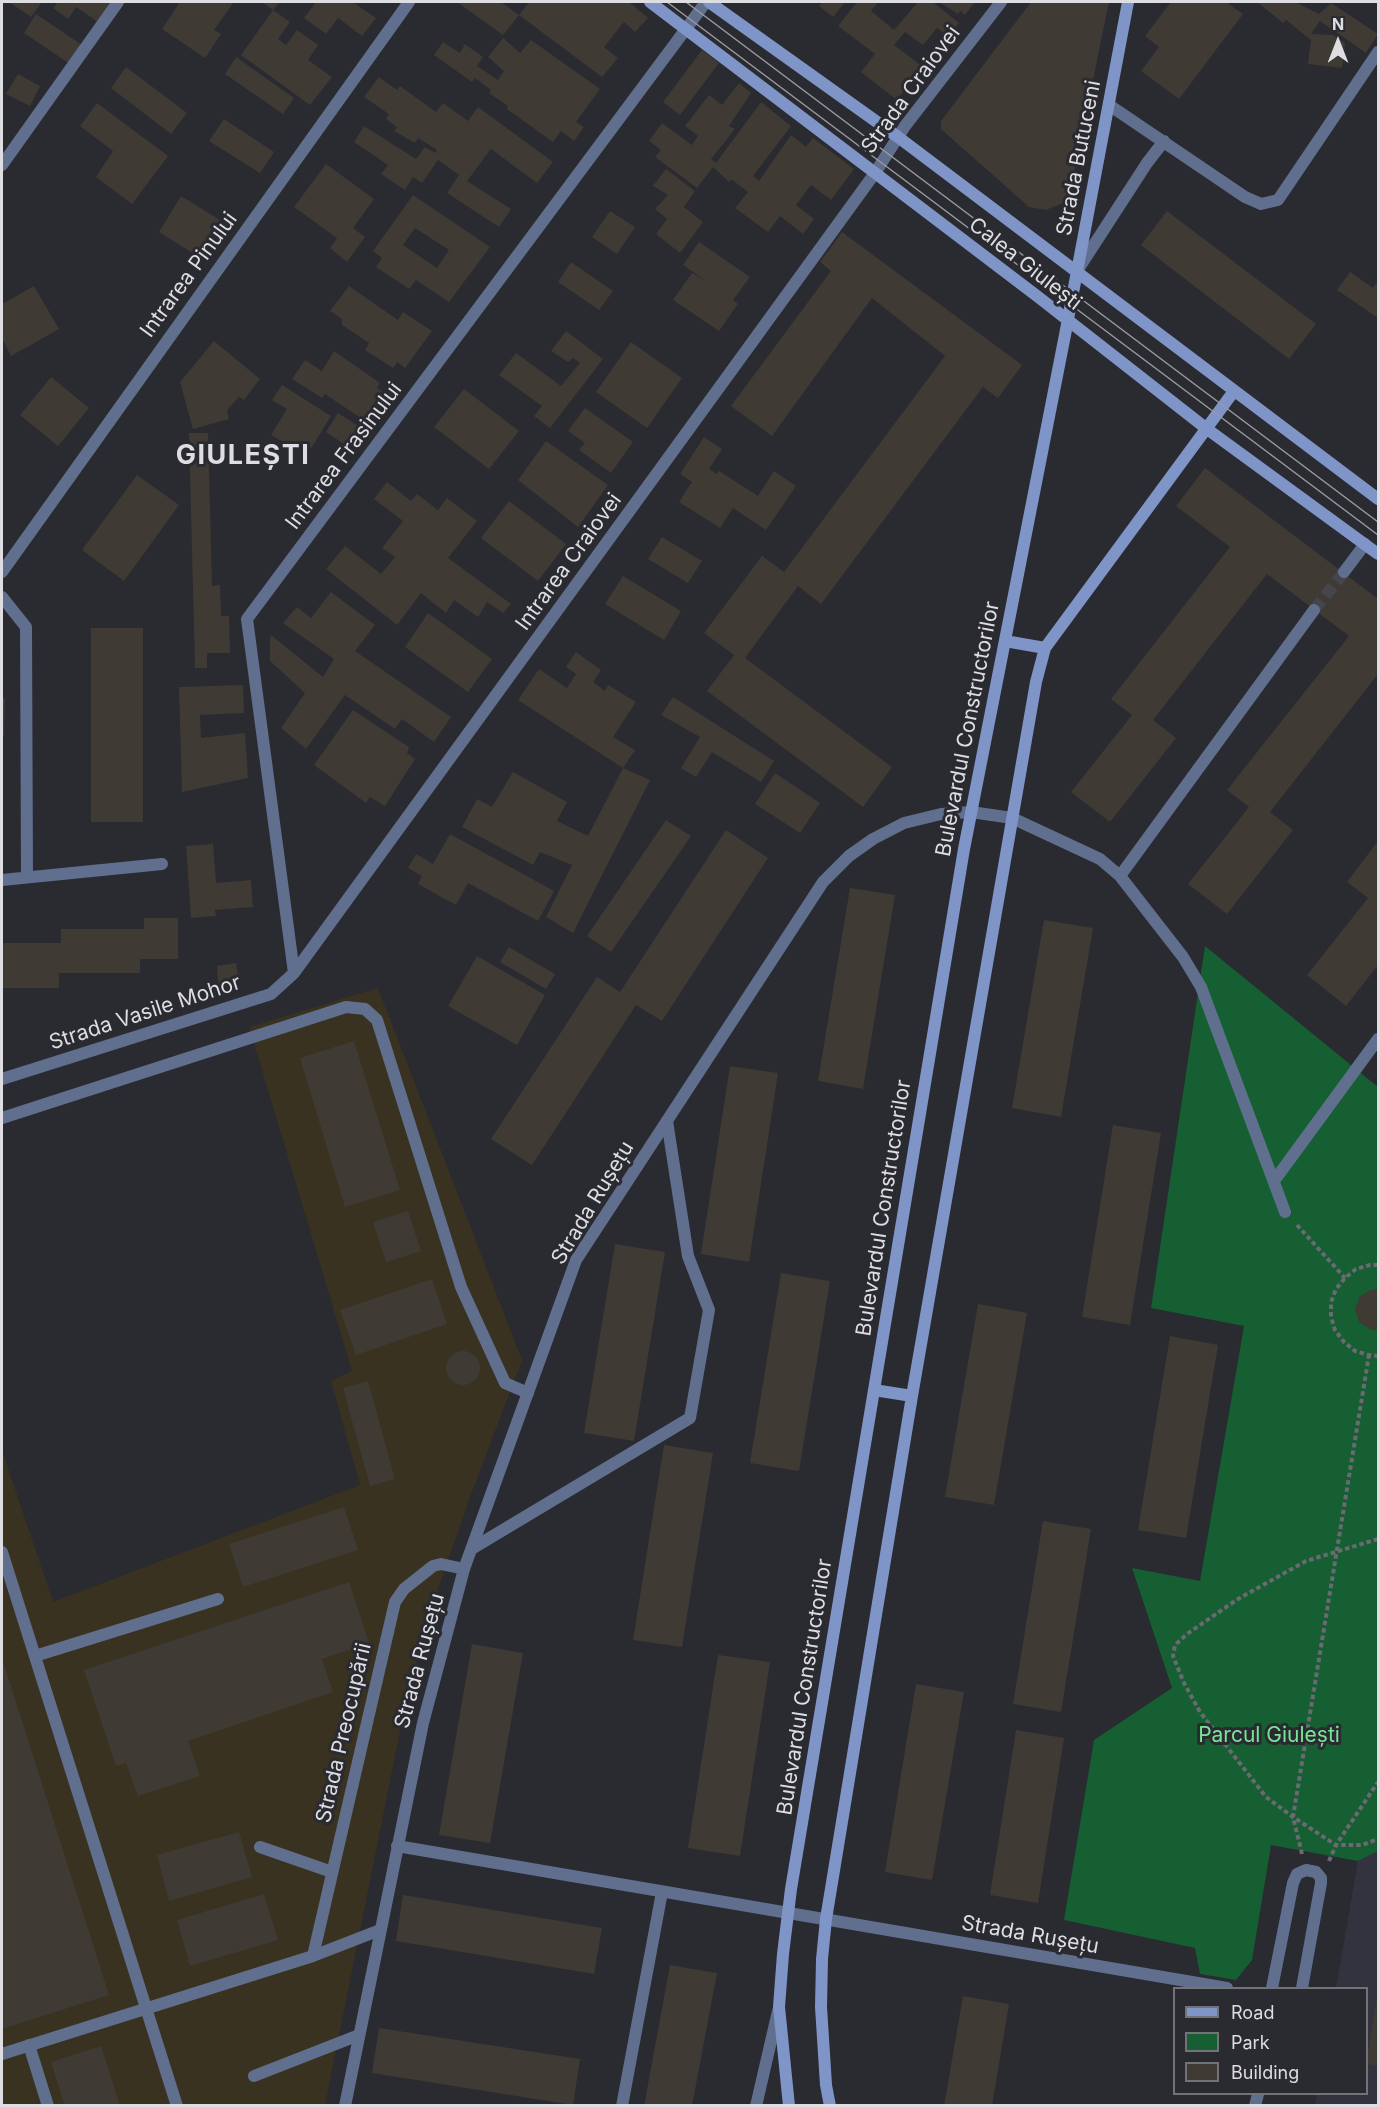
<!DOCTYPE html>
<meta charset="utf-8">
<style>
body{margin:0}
#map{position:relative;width:1380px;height:2107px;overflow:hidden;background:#2a2a31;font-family:Inter,sans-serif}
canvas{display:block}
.frame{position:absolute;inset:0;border:3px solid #dddde2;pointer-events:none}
.legend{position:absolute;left:1173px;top:1987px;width:195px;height:108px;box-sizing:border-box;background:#2a2a31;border:2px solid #727278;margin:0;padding:8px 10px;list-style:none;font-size:18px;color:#dddde2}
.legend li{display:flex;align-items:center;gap:12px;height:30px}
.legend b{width:30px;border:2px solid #727278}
.north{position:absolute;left:1308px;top:12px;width:60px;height:60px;-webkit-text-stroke:4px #2a2a31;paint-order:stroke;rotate:0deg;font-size:16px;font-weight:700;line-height:24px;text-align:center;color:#dddde2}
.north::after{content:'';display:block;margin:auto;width:21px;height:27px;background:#dddde2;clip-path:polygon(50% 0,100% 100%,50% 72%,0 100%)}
</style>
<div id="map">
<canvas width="1380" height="2107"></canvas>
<div class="frame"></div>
<ul class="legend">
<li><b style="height:8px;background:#7f95c8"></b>Road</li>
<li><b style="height:16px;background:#155f32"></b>Park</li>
<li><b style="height:16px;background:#3f3a34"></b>Building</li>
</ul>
<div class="north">N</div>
</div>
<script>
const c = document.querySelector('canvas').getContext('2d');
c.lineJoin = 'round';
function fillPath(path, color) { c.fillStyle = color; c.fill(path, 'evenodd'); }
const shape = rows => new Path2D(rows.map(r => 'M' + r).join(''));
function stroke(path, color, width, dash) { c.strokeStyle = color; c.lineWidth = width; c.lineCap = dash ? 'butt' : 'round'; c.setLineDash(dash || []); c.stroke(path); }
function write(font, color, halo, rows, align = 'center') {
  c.font = font + ' Inter,sans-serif'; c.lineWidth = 6; c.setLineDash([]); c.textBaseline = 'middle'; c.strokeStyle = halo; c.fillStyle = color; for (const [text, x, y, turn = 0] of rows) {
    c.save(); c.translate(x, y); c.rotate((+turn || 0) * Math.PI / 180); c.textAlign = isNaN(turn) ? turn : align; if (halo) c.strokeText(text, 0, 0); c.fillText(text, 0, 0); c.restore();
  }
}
fillPath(shape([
 [1378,1851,1378,2105,1315,2106,1317,2094,1366,2094,1366,1988,1336,1988,1358,1861]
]), '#333340');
fillPath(shape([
 [378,988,522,1360,469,1500,427,1621,404,1711,325,2105,2,2105,2,1450,53,1602,360,1485,331,1381,352,1371,249,1027]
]), '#393220');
fillPath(shape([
 [1205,946,1378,1087,1378,1851,1358,1861,1271,1845,1252,1960,1236,1980,1200,1974,1195,1948,1064,1920,1094,1740,1172,1688,1132,1568,1200,1581,1244,1326,1151,1308]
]), '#155f32');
fillPath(shape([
 [9,2,42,2,31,17],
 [58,2,112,2,98,22,76,7,68,19,53,8],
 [180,2,234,2,214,30,221,34,205,58,162,29],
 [262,2,280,2,273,10],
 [316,2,353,2,376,18,362,36,338,18,326,34,304,18],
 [457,2,501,2,519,15,503,35],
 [529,2,629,2,648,18,635,32,624,22,604,47,618,58,602,77,519,15],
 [822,2,852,2,849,4,845,2,833,17,819,6],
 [857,2,878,2,871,11,894,30,918,2,933,2,959,23,947,36,937,28,923,45,905,32,894,45,923,67,897,100,861,72,875,54,838,26],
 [939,2,975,2,965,15,960,11,958,14],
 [1031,2,1109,2,1068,201,1046,210,1029,207,941,129,941,121],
 [1171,2,1226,2,1243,14,1179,99,1141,71,1159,47,1145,36],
 [1257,2,1295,2,1319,14,1331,3,1378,34,1366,53,1320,21,1311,34,1333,35,1345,43,1342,68,1308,64,1311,40,1286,20,1283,23],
 [273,10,290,22,278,39,286,45,297,30,318,45,308,60,332,77,310,105,241,55],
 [36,14,82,45,70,64,24,33],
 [503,38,520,53,531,40,600,89,576,122,584,127,574,141,561,131,553,142,507,109,508,106,489,93,491,90,475,78,472,82,434,55,443,42,460,53,465,44,483,57,477,66,498,80,504,71,488,57],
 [702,50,719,63,680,115,663,102],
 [236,57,294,98,283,114,225,74],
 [126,67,187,113,171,134,111,88],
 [18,74,40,86,30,106,6,94],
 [379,77,397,90,400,86,436,112,443,103,468,121,478,107,553,162,537,183,491,149,467,181,511,209,499,227,447,193,459,175,438,160,422,183,413,177,405,190,381,174,388,165,354,142,364,126,416,159,425,147,435,153,437,150,418,138,415,143,394,131,397,127,386,119,389,114,364,97],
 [739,83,751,93,729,126,735,129,711,159,716,163,761,102,791,126,753,176,759,181,791,135,806,147,813,138,854,169,831,200,811,185,796,205,814,219,803,234,780,216,768,232,735,208,748,192,731,179,729,182,713,167,697,188,655,157,661,150,649,141,662,123,692,145,698,136,685,126,709,95,722,105],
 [97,103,168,156,132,204,96,177,113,151,80,126],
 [224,119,274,152,260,173,209,141],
 [326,164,374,199,353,228,365,237,347,262,330,248,337,238,294,207],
 [666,169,695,191,684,207,703,222,680,253,656,234,667,219,655,209,668,195,653,186],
 [413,195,490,247,449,302,416,280,409,289,376,267,382,258,373,251],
 [415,228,449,250,437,268,403,245],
 [181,196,228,225,205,261,159,232],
 [610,211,635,227,617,254,592,237],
 [1167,211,1316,324,1289,359,1141,245],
 [842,232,1022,365,998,398,983,387,821,604,798,586,745,658,892,767,863,807,707,691,734,655,704,633,762,556,784,572,945,356,872,298,772,436,731,406,831,271,820,262],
 [699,242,750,277,733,300,738,304,719,331,673,300,692,273,706,281,683,265],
 [571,262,613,291,599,310,558,282],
 [1350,272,1373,288,1378,281,1378,318,1337,290],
 [34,286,59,329,11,356,2,338,2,304],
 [349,286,398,320,403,312,432,331,405,368,397,362,393,368,365,350,369,343,342,325,342,319,330,311],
 [566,331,603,359,550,428,534,416,542,406,499,375,516,353,561,386,580,363,573,358,568,362,551,351],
 [214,341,260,379,244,400,239,397,227,410,229,419,193,429,180,382],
 [631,342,682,378,647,428,596,392],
 [334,351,380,383,377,388,387,395,368,423,325,394,322,398,292,379,305,360,322,371],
 [51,377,89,408,58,446,20,415],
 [282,385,331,416,307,455,271,435,287,409,272,400],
 [464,389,519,431,489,469,434,427],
 [585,408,633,442,611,473,579,450,585,443,568,431],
 [338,413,363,429,351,449,326,432],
 [189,433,208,433,212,586,220,585,221,616,229,616,230,653,207,653,207,668,195,668],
 [704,437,722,449,709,469,717,474,719,471,758,496,774,471,796,486,766,530,733,508,720,528,679,502,692,482,680,474],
 [546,441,608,485,578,527,518,480],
 [1205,468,1378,599,1378,674,1270,812,1293,830,1227,914,1188,884,1249,807,1227,790,1349,636,1267,574,1153,720,1176,738,1110,822,1071,792,1132,715,1111,699,1230,547,1176,506],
 [137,475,179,505,124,581,82,550],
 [387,482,411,501,417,494,438,510,447,498,477,521,448,558,511,604,503,613,487,602,478,617,454,600,446,613,421,593,397,625,326,569,345,546,381,574,395,557,382,548,403,521,374,499],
 [509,501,566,544,538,581,481,538],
 [662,537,702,561,688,583,648,559],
 [623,576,681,611,664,640,605,604],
 [331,592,375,625,355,651,451,717,434,742,402,719,395,729,345,695,306,749,281,728,305,693,270,661,270,641,271,635,323,677,334,659,283,623,297,607,311,618],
 [428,613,492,659,468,692,405,647],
 [91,628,143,628,143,822,91,822],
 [576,652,601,670,593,682,605,691,608,685,636,702,613,737,635,750,623,768,518,700,539,669,567,688,576,674,566,667],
 [243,685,244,713,200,715,201,738,245,733,248,778,182,792,179,687],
 [673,697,774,761,761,782,712,752,696,777,681,768,700,737,661,715],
 [2,698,5,698,4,736,2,736],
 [353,710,409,747,407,753,415,759,385,806,370,797,366,803,314,765],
 [623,768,650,780,573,933,546,917,572,865,540,852,533,865,462,827,477,799,492,807,513,772,567,802,557,821,588,836],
 [775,773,820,803,800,833,755,804],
 [666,820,691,836,611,952,587,936],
 [726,830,768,858,662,1021,636,1005,532,1165,491,1139,597,977,620,992],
 [450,834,554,891,538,921,468,883,456,905,418,884,422,876,408,868,416,854,433,864],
 [1378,841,1378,965,1346,1006,1307,975,1368,898,1347,882],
 [213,844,216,883,251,880,253,907,215,910,216,916,191,918,186,846],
 [850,888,895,895,863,1089,818,1081],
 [144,918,178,918,178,959,140,959,140,973,59,973,59,988,2,988,2,943,61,943,61,929,144,929],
 [1044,920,1093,928,1061,1117,1012,1108],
 [509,947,555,974,546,989,500,962],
 [477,956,545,995,517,1045,448,1006],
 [236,963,239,983,219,991,217,966],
 [354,1041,400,1190,345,1207,300,1058],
 [730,1066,778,1073,749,1262,701,1254],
 [1113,1125,1161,1133,1130,1325,1082,1317],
 [408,1211,421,1251,386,1262,373,1222],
 [615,1244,665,1252,634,1441,584,1433],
 [781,1273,830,1281,799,1471,750,1463],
 [432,1279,447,1324,356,1355,340,1310],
 [1378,1289,1378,1330,1371,1330,1359,1322,1355,1309,1360,1296,1371,1290],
 [978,1304,1027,1313,994,1505,945,1497],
 [1170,1336,1218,1345,1186,1538,1138,1530],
 '446 1368a17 17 0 1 1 34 0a17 17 0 1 1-34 0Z',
 [368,1381,395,1479,370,1486,343,1388],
 [664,1445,713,1453,682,1647,633,1640],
 [344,1507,358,1550,243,1587,229,1544],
 [1043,1521,1091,1529,1061,1712,1013,1704],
 [349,1582,369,1643,322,1659,333,1692,188,1741,200,1776,138,1796,126,1763,116,1766,84,1670],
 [472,1644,523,1653,490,1843,439,1835],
 [718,1655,770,1662,740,1856,688,1848],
 [2,1658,109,1995,2,2029],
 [916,1684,964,1692,932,1880,885,1872],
 [1016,1730,1064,1738,1038,1903,990,1895],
 [239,1832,252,1877,169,1901,157,1855],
 [264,1894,278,1940,190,1966,177,1920],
 [403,1895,602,1928,594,1974,396,1941],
 [670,1965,717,1973,692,2106,644,2106],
 [963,1996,1009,2004,992,2106,944,2106],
 [1377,1996,1378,1996,1378,2066,1366,2064],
 [379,2028,580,2059,573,2105,372,2073],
 [101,2046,120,2106,65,2106,51,2062]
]), '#3f3a34');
stroke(shape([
 [1314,610,1344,572]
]), '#45454c', 12, [12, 6]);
stroke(shape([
 [1297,1225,1345,1278],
 [1378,1265,1370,1265,1356,1269,1345,1278,1336,1289,1331,1302,1331,1317,1335,1330,1344,1342,1355,1351,1369,1355,1378,1356],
 [1378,1539,1306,1561,1238,1599,1187,1634,1175,1645,1173,1656,1184,1683,1200,1712,1266,1797,1293,1817,1336,1845,1362,1845,1378,1839],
 [1302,1854,1293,1817,1369,1355],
 [1329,1861,1336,1845,1378,1782]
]), '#6a6a71', 4, [4.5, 3]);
stroke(shape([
 [2,597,26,627,27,877],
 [2,880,162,864],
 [2,1118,346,1007,365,1009,377,1020,461,1287,505,1383,528,1393],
 [473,1548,690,1418,709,1310,688,1256,667,1121],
 [2,1552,177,2106],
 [35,1656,218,1599],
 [260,1847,332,1872],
 [313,1956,395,1602,404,1589,433,1566,441,1564,464,1569],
 [1272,1988,1293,1883,1297,1874,1306,1870,1316,1872,1321,1878,1321,1883,1302,1988],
 [29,2045,48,2106],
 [2,2054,313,1956,380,1930],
 [254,2076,359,2035],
 [622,2106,662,1892],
 [1255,2106,1258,2094]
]), '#616f8f', 12);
stroke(shape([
 [1109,105,1245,197,1261,204,1278,200,1378,52],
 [2,165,118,2],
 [1077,271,1147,163,1164,141],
 [2,572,409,2],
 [1344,572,1365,544],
 [1120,876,1314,610],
 [294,973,247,619,706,2],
 [2,1079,271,994,294,973,875,173,905,126,1001,2],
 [1274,1181,1378,1039],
 [397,1846,1227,1988],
 [345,2106,423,1723,464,1569,576,1260,823,882,849,856,873,839,904,823,941,814,971,812,1012,818,1100,859,1120,876,1183,957,1201,987,1285,1212],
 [756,2106,778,2011]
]), '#616f8f', 12);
stroke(shape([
 [650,2,1037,296,1207,429,1378,554],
 [709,2,898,137,1378,499],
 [1005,641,1045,648],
 [874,1390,912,1396],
 [789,2106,779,2007,783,1954,791,1889,964,849,1065,335,1128,2],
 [830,2106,826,2085,821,2007,822,1959,826,1919,912,1396,1036,682,1045,648,1234,391]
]), '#7f95c8', 12);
stroke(shape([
 [667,2,1378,535],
 [686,2,1378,522]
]), '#9a9aa0', 1.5);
write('21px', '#dddde2', '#2a2a31', [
 ["Strada Craiovei",911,90,-54],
 ["Strada Butuceni",1079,158,-79],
 ["Calea Giulești",1025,264,38],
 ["Intrarea Pinului",189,275,-54],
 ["Intrarea Frasinului",344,456,-53],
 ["Intrarea Craiovei",569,562,-54],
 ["Bulevardul Constructorilor",968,729,-79],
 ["Strada Vasile Mohor",145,1013,-18],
 ["Strada Rușețu",593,1203,-59],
 ["Bulevardul Constructorilor",884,1208,-81],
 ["Strada Rușețu",420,1661,-75],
 ["Bulevardul Constructorilor",805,1687,-81],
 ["Strada Preocupării",344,1733,-77],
 ["Strada Rușețu",1030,1935,10]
]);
write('21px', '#77e598', '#2a2a31', [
 ["Parcul Giulești",1269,1736]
]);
c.letterSpacing = '1.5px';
write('bold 27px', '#dddde2', '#2a2a31', [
 ["GIULEȘTI",243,456]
]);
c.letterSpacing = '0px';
</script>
